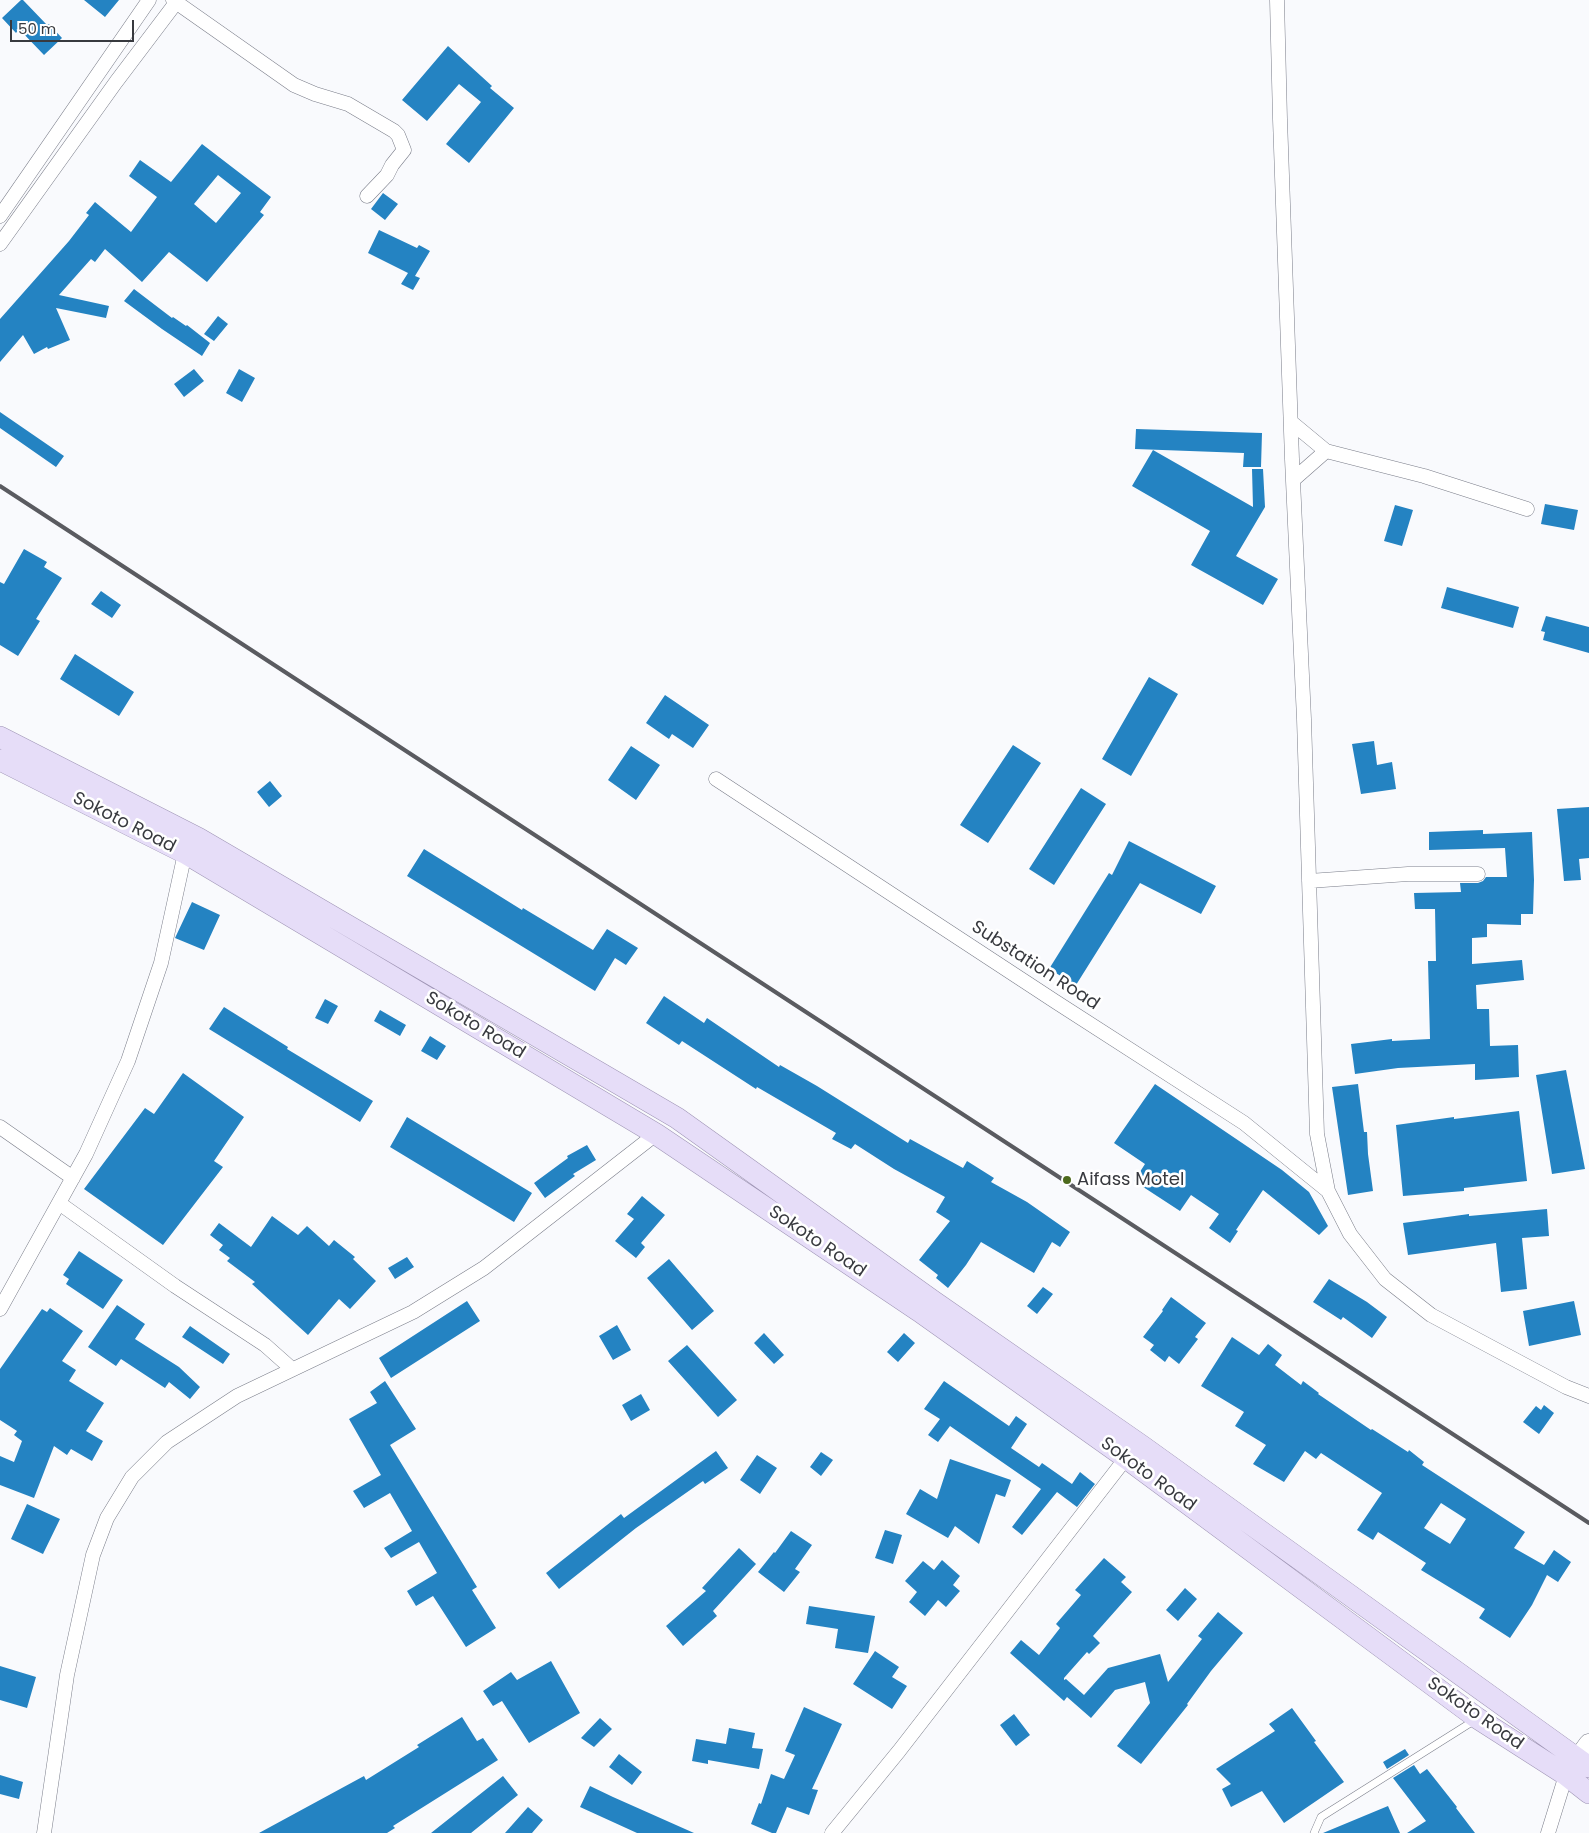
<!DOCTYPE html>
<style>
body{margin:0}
#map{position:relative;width:1589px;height:1833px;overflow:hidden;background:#f9fafd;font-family:Poppins,sans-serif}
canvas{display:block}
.scale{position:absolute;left:10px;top:20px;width:124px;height:22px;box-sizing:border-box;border:2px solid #383a3f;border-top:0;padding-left:6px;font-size:15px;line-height:18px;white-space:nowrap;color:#383a3f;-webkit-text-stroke:4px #fff;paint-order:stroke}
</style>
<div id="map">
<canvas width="1589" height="1833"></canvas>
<div class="scale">50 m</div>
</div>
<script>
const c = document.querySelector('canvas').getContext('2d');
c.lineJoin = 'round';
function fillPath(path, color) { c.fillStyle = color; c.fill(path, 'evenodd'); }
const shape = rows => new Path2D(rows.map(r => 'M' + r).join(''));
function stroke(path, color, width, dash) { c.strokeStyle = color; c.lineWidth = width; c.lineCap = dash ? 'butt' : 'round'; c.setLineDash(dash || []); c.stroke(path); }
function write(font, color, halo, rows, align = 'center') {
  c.font = font + ' Poppins,sans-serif'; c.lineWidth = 5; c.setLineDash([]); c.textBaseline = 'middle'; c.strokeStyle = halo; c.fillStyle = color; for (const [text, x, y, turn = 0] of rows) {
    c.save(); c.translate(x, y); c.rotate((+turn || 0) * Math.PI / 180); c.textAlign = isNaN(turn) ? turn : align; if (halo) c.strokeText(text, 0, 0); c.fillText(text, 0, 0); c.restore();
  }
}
fillPath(shape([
 [21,0,23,0,47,25,49,24,62,38,44,55,19,29,16,33,2,18],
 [84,0,119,0,105,17],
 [448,46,492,86,490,88,514,108,469,163,446,144,481,102,459,84,427,121,402,100],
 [202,144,271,197,260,212,264,215,207,282,169,252,142,282,105,249,95,262,91,259,59,295,109,306,106,318,56,308,70,340,48,349,47,347,34,354,23,335,0,362,0,319,69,241,89,215,86,213,95,202,131,232,157,197,129,176,140,160,171,182],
 [218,175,241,193,216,223,194,204],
 [383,193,398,204,385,220,371,209],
 [379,230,417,248,419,245,430,251,415,276,420,278,413,290,401,284,408,273,368,253],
 [134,289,172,318,173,317,186,326,187,325,210,343,202,356,162,329,124,301],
 [218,316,228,324,214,341,204,334],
 [194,369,204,381,184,397,174,384],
 [239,369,255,378,242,402,226,393],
 [0,412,64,456,56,467,0,428],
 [1136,429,1262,433,1261,467,1243,467,1244,453,1135,449],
 [1153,450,1253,507,1252,469,1263,469,1265,507,1236,556,1278,579,1263,605,1191,565,1210,531,1132,486],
 [1545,504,1578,510,1574,530,1541,524],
 [1395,505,1413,510,1402,546,1384,541],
 [24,549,47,562,44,567,62,578,36,619,40,621,18,656,0,645,0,582,4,584],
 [1447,587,1519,607,1513,628,1441,608],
 [101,591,121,605,112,618,91,604],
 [1546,616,1589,627,1589,653,1543,640,1545,632,1541,631],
 [75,654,134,692,119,716,60,679],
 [1149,677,1178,694,1131,776,1102,759],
 [665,695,709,725,693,748,672,734,669,739,646,723],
 [1374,741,1377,765,1392,762,1396,789,1361,794,1352,744],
 [1013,745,1041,763,988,843,960,825],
 [631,746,660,765,636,800,608,780],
 [270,781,282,796,269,807,257,792],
 [1081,788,1106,804,1054,885,1029,869],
 [1589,807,1589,858,1579,859,1581,880,1564,881,1557,809],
 [1483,830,1483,834,1532,832,1534,880,1533,914,1521,914,1521,925,1487,924,1487,937,1472,938,1472,964,1522,960,1524,980,1476,985,1477,1009,1489,1009,1490,1046,1518,1045,1519,1077,1475,1080,1475,1064,1398,1068,1355,1074,1351,1044,1392,1039,1392,1041,1430,1039,1428,961,1436,961,1435,909,1415,909,1414,893,1461,892,1460,883,1478,883,1483,881,1486,877,1507,877,1505,848,1429,850,1429,832],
 [1129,841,1216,886,1201,914,1140,883,1076,985,1049,969,1109,873,1112,875],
 [424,849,522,910,523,908,593,950,607,929,638,948,626,965,615,958,595,991,407,876],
 [192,902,220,915,204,950,175,938],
 [664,996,704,1023,707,1018,779,1067,780,1065,817,1086,908,1143,910,1139,963,1168,967,1161,994,1178,991,1182,1027,1202,1070,1232,1060,1247,1052,1242,1034,1273,981,1242,966,1265,948,1288,936,1278,938,1275,919,1260,950,1221,936,1212,945,1197,894,1169,855,1144,851,1149,832,1139,836,1133,757,1087,756,1089,682,1041,679,1045,646,1023],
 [325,999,338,1006,328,1024,315,1018],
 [224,1007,288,1047,287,1049,373,1101,360,1122,209,1029],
 [380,1010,406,1025,400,1036,374,1021],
 [430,1036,446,1046,437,1060,421,1051],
 [1566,1070,1585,1169,1552,1174,1536,1075],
 [183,1073,244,1117,214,1161,223,1167,163,1245,84,1189,145,1108,154,1114],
 [1155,1084,1282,1170,1309,1192,1328,1226,1319,1235,1263,1190,1236,1230,1238,1231,1230,1243,1209,1228,1219,1214,1191,1195,1180,1211,1134,1181,1145,1164,1114,1143],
 [1358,1084,1364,1132,1367,1132,1368,1154,1373,1191,1348,1195,1332,1087],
 [1519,1111,1527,1181,1464,1188,1464,1191,1403,1196,1396,1125,1454,1117,1454,1119],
 [407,1117,532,1193,514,1222,390,1147],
 [587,1145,596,1160,573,1174,575,1176,545,1198,534,1183,568,1158,567,1156],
 [642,1196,665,1215,641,1243,645,1247,636,1258,615,1241,634,1219,627,1214],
 [1547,1209,1549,1236,1522,1238,1527,1289,1501,1292,1496,1243,1408,1255,1403,1223,1469,1214,1469,1216],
 [272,1216,298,1235,307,1226,329,1246,334,1240,355,1257,353,1259,376,1281,350,1309,339,1299,308,1335,252,1284,255,1282,227,1261,230,1258,219,1250,223,1245,210,1235,219,1223,251,1247],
 [79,1251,123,1280,103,1309,66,1284,69,1279,63,1275],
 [407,1257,414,1267,395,1279,388,1268],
 [669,1259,714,1311,692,1330,647,1278],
 [1329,1279,1367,1302,1387,1317,1372,1338,1343,1317,1341,1320,1313,1302],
 [1043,1287,1053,1294,1037,1314,1027,1306],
 [1171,1297,1206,1323,1195,1337,1198,1339,1179,1364,1169,1356,1165,1362,1150,1350,1154,1345,1143,1337,1163,1311,1162,1310],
 [467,1301,480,1321,391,1378,379,1358],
 [1574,1301,1581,1335,1529,1346,1523,1311],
 [117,1305,145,1324,135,1339,179,1367,200,1387,190,1399,169,1382,165,1388,121,1359,116,1366,88,1347],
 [50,1308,83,1331,62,1361,76,1370,69,1381,104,1403,86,1431,103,1441,92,1461,71,1449,67,1455,54,1446,34,1498,0,1485,0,1456,14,1462,22,1441,14,1435,17,1431,0,1420,0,1369,42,1309,47,1312],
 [617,1325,631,1350,613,1360,599,1336],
 [190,1326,230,1354,223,1364,182,1337],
 [764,1333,784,1355,774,1364,754,1343],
 [904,1333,915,1343,898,1362,887,1352],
 [1232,1337,1259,1355,1268,1344,1282,1355,1275,1365,1301,1385,1303,1381,1319,1393,1318,1394,1371,1430,1372,1429,1408,1452,1409,1450,1424,1462,1422,1465,1525,1532,1514,1548,1544,1565,1554,1550,1571,1562,1558,1582,1547,1575,1532,1605,1510,1638,1479,1618,1485,1609,1421,1570,1426,1563,1378,1532,1373,1540,1357,1530,1382,1493,1321,1453,1316,1459,1305,1451,1284,1482,1253,1464,1266,1445,1235,1426,1244,1412,1201,1386],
 [1441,1503,1466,1519,1450,1544,1424,1528],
 [687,1345,737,1400,718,1417,668,1361],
 [385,1381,416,1429,390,1445,477,1587,472,1590,496,1628,466,1647,433,1596,416,1606,407,1591,437,1573,419,1542,391,1558,384,1548,412,1531,390,1493,364,1508,353,1491,381,1475,349,1419,377,1403,370,1392],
 [944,1381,1009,1426,1016,1416,1027,1424,1011,1448,1039,1467,1042,1463,1072,1484,1080,1472,1095,1484,1077,1507,1057,1492,1022,1535,1012,1527,1041,1489,950,1426,938,1442,928,1435,940,1419,924,1409],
 [641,1394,650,1410,631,1421,622,1405],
 [1544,1405,1554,1413,1539,1434,1523,1422,1536,1406,1541,1410],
 [716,1451,728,1468,705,1484,703,1481,636,1528,559,1589,546,1573,621,1514,624,1518],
 [821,1452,833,1460,821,1476,810,1467],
 [757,1455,777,1468,760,1494,740,1480],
 [950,1459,1011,1480,1005,1497,996,1494,979,1544,955,1526,948,1538,906,1514,920,1489,937,1499],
 [27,1504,60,1519,43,1554,11,1539],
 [885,1530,902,1535,893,1564,875,1558],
 [791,1531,812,1545,795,1569,800,1572,784,1592,758,1572,774,1552,775,1553],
 [739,1548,756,1564,713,1611,717,1616,683,1646,666,1626,706,1591,702,1588],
 [1104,1558,1126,1577,1121,1582,1132,1592,1093,1636,1100,1643,1089,1654,1087,1652,1064,1678,1064,1680,1066,1679,1084,1695,1108,1668,1160,1654,1168,1682,1202,1639,1198,1636,1218,1612,1243,1633,1211,1671,1187,1704,1188,1705,1141,1764,1117,1746,1150,1703,1145,1682,1115,1690,1091,1718,1067,1697,1064,1701,1010,1653,1021,1640,1039,1655,1060,1628,1056,1624,1081,1595,1075,1590],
 [942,1560,960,1576,953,1585,960,1591,946,1607,938,1600,925,1616,909,1602,917,1592,905,1581,923,1561,934,1570],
 [1185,1588,1197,1599,1178,1621,1166,1610],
 [809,1606,875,1616,868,1653,835,1648,838,1629,806,1624],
 [875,1651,899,1667,892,1677,907,1686,892,1709,853,1684],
 [551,1661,580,1713,529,1743,502,1701,493,1706,483,1691,511,1672,517,1680],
 [0,1666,36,1677,27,1708,0,1700],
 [804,1707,842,1724,812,1789,818,1790,809,1815,787,1807,776,1833,772,1833,751,1824,759,1803,761,1804,771,1774,784,1779,795,1755,785,1751],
 [1292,1708,1316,1741,1314,1742,1344,1782,1284,1823,1262,1791,1231,1807,1222,1789,1231,1784,1216,1769,1275,1731,1269,1724],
 [1014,1714,1030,1735,1016,1746,1000,1725],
 [462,1717,477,1741,483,1738,498,1760,393,1826,395,1828,387,1833,259,1833,364,1776,366,1780,419,1747,417,1745],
 [600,1718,612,1729,594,1747,581,1738],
 [729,1728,755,1733,752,1748,763,1749,759,1769,708,1760,708,1764,692,1761,696,1739,726,1744],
 [1405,1749,1409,1755,1387,1769,1383,1762],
 [619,1754,642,1772,632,1785,609,1767],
 [1414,1765,1420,1774,1427,1769,1457,1807,1456,1808,1475,1833,1407,1833,1426,1821,1393,1778],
 [0,1775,23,1782,19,1799,0,1794],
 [503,1776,518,1795,471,1833,431,1833],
 [590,1786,613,1797,694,1833,637,1833,580,1807],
 [1388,1806,1400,1833,1323,1833],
 [528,1807,543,1820,532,1833,505,1833]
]), '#2483c2');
const lane = shape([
 [1314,1833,1321,1817,1475,1720]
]);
const street = shape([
 [173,0,294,85,315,94,348,104,394,131,398,135,404,150,392,165,387,175,367,196],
 [1277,0,1280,119,1292,459,1304,719,1317,1134,1328,1191,1350,1234,1385,1279,1431,1315,1566,1387,1589,1396],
 [0,216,149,0],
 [0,244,116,82,178,0],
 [1291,422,1326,451,1424,476,1527,509],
 [1293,480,1326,451],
 [716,779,1056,1002,1244,1123,1328,1191],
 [1309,881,1408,874,1478,874],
 [0,1127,73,1178],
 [59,1203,175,1286,265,1345,292,1369],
 [0,1309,86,1154,128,1061,161,963,185,853],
 [44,1833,67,1675,93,1555,107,1518,132,1477,167,1442,237,1396,413,1312,484,1268,656,1134],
 [832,1833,899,1751,1126,1458],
 [1548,1833,1566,1775]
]);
const secondary = shape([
 [1578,1759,1589,1744]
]);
const primary = shape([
 [0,737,198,838,677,1118,933,1301,1142,1446,1589,1767],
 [0,760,185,853,656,1134,919,1311,1126,1458,1477,1718,1566,1775,1589,1793]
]);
stroke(lane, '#7a7d89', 8);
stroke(street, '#7a7d89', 15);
stroke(secondary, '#7a7d89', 21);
stroke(primary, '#9f95b5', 22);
stroke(lane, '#fff', 7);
stroke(street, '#fff', 14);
stroke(secondary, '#fff', 20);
stroke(primary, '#e6ddf8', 21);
stroke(shape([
 [0,486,1589,1523]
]), '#5a5b60', 4);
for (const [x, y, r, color] of [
 [1067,1180,5,"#4d6a1d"]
]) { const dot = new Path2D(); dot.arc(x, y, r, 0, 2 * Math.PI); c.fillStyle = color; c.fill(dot); stroke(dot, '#fff', 2); }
write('18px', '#383a3f', '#fff', [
 ["Sokoto Road",124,823,27],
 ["Substation Road",1035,966,33],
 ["Sokoto Road",475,1026,31],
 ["Sokoto Road",817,1242,34],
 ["Sokoto Road",1148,1475,36],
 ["Sokoto Road",1475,1714,35]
]);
write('18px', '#383a3f', '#fff', [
 ["Aifass Motel",1077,1180]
], 'left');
</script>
